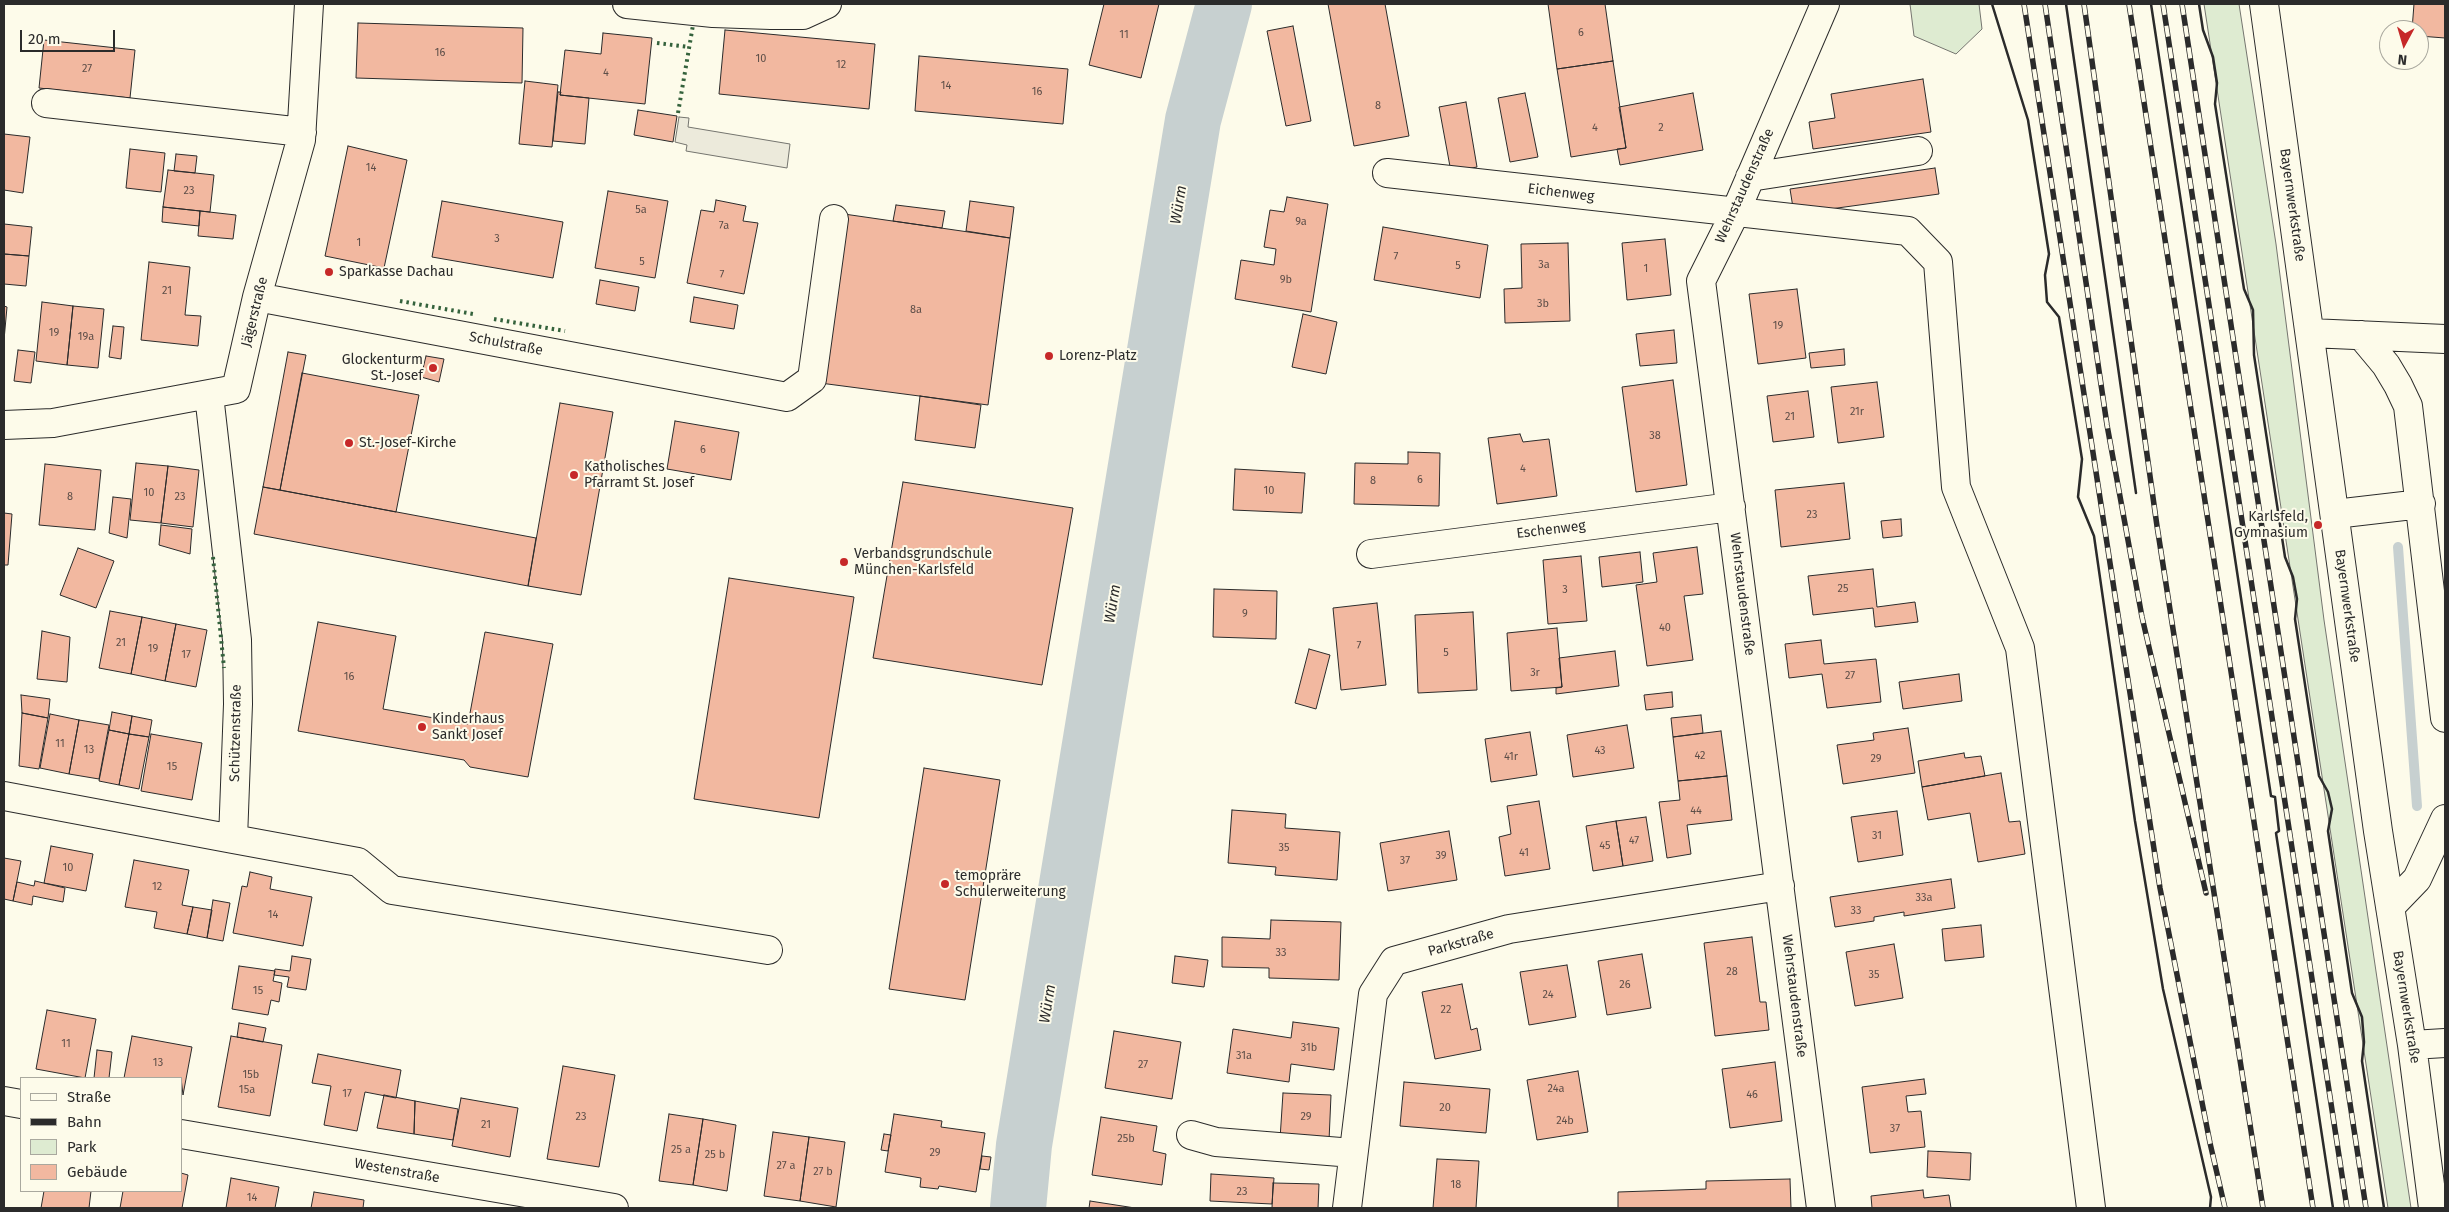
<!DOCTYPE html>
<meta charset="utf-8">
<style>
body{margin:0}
#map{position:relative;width:2449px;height:1212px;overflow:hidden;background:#fdfbea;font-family:"Fira Sans",sans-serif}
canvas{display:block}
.frame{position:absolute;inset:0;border:5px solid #2b2b2b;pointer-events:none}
.legend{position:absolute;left:20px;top:1077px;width:162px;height:115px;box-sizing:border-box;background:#fdfbea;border:1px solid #a9a89e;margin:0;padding:6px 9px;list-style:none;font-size:15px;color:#2b2b2b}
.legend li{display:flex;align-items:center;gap:10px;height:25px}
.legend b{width:25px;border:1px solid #a9a89e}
.north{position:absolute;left:2379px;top:20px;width:50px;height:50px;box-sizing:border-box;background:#fdfbea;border:1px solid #a9a89e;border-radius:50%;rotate:186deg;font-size:14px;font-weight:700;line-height:20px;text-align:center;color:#2b2b2b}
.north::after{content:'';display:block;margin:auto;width:18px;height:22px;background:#c62828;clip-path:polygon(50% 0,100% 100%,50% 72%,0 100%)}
.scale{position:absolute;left:20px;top:30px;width:95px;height:22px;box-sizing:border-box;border:2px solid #2b2b2b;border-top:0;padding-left:6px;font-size:15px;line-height:18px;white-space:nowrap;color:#2b2b2b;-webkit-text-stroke:4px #fdfbea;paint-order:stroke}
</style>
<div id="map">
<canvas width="2449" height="1212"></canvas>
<div class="frame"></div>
<ul class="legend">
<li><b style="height:6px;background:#fdfbea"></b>Straße</li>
<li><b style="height:6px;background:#2b2b2b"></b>Bahn</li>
<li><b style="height:14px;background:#deebd1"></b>Park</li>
<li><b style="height:14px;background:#f2b8a0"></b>Gebäude</li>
</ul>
<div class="north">N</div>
<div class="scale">20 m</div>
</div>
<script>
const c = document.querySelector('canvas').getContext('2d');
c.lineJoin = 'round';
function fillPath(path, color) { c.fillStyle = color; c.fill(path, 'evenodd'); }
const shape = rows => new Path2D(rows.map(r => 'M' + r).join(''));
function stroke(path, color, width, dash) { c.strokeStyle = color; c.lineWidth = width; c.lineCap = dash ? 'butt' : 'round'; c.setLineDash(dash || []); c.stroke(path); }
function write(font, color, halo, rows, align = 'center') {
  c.font = font + ' "Fira Sans",sans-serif'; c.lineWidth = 4; c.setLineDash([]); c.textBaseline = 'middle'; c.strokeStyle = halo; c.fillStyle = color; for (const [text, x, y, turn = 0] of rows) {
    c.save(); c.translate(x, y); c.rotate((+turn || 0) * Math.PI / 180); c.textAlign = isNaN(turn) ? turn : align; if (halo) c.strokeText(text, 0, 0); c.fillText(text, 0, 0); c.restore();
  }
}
const green = shape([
 [1910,4,1979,4,1982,29,1956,54,1914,36,1910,4],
 [2204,4,2239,4,2276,244,2324,620,2411,1208,2388,1208,2204,4]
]);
fillPath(green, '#deebd1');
stroke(green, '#74746e', 1);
const parking = shape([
 [679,117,689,118,688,127,790,144,787,168,686,151,687,145,675,142,679,117]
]);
fillPath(parking, '#eceadb');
stroke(parking, '#74746e', 1);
stroke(shape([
 [2398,547,2417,806]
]), '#c7d0d0', 10);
stroke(shape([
 [1018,1208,1024,1145,1193,120,1224,4]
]), '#c7d0d0', 56);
const building = shape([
 [1104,4,1159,4,1141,78,1089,65,1104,4],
 [1328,4,1385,4,1409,136,1354,146,1328,4],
 [1548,4,1605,4,1613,61,1557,69,1548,4],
 [2414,4,2445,4,2445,38,2419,36,2419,30,2412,30,2414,4],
 [358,23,523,28,522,83,356,78,358,23],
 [1293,26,1311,121,1286,126,1267,31,1293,26],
 [725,30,875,44,869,109,719,94,725,30],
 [603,33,652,38,645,104,560,95,565,50,601,54,603,33],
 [44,40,135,50,130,98,39,88,44,40],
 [919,56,1068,69,1063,124,915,111,919,56],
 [1613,61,1626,148,1571,157,1557,69,1613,61],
 [1923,79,1931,132,1813,149,1809,122,1835,118,1831,94,1923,79],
 [525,81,558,85,552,147,519,144,525,81],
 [558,92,561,92,560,95,589,98,585,144,553,141,558,92],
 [1525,93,1538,157,1510,162,1498,98,1525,93],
 [1693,93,1703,150,1620,165,1617,149,1626,148,1619,107,1693,93],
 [1466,102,1477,167,1451,172,1439,107,1466,102],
 [638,110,677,116,673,142,634,135,638,110],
 [4,134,30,137,23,193,4,190,4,134],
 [348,146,407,160,384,268,325,256,348,146],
 [130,149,165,153,161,192,126,188,130,149],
 [176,154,197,156,195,173,174,171,176,154],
 [1935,168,1939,194,1794,214,1790,189,1935,168],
 [168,170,214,175,210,212,163,207,168,170],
 [608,191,668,201,655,278,595,268,608,191],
 [1287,197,1328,204,1311,312,1235,299,1241,260,1274,265,1276,249,1264,247,1270,210,1284,212,1287,197],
 [716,200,746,206,743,221,758,223,744,294,687,283,701,210,714,212,716,200],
 [442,201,563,222,553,278,432,257,442,201],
 [970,201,1014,207,1010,238,966,231,970,201],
 [896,205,945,211,942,228,893,221,896,205],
 [163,207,200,211,199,226,162,222,163,207],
 [200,211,236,215,233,239,198,236,200,211],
 [844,214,1010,238,988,405,820,383,844,214],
 [4,224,32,227,29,256,4,254,4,224],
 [1383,227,1488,245,1480,298,1374,280,1383,227],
 [1665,239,1671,295,1627,300,1622,243,1665,239],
 [1568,243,1570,321,1505,323,1504,289,1522,288,1521,244,1568,243],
 [4,254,29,256,26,286,4,284,4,254],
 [149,262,190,267,185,315,201,316,198,346,141,340,149,262],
 [600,280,639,287,635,311,596,304,600,280],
 [1797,289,1806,358,1758,364,1749,294,1797,289],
 [694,297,738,305,734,329,690,322,694,297],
 [42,302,73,306,67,365,36,361,42,302],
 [4,306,7,307,4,340,4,306],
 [73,306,104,309,98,368,67,365,73,306],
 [1303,314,1337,322,1326,374,1292,367,1303,314],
 [113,326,124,327,121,359,109,357,113,326],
 [1674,330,1677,363,1640,366,1636,334,1674,330],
 [1844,349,1845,365,1811,368,1809,353,1844,349],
 [18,350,35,352,31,383,14,381,18,350],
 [288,352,306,355,280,490,263,487,288,352],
 [426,356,444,359,439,382,421,377,426,356],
 [302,373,419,395,396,512,280,490,302,373],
 [1673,380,1687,485,1636,492,1622,387,1673,380],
 [1877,382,1884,437,1838,443,1831,387,1877,382],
 [1808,391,1814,437,1773,442,1767,396,1808,391],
 [920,396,981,405,975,448,915,440,920,396],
 [560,403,613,412,581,595,528,586,560,403],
 [675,421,739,432,731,480,667,469,675,421],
 [1520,434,1523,442,1549,439,1557,496,1497,504,1488,438,1520,434],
 [1408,452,1440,453,1439,506,1354,504,1355,463,1408,464,1408,452],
 [136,463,168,466,161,523,130,520,136,463],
 [45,464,101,470,95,530,39,525,45,464],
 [168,466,199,470,193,527,161,523,168,466],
 [1235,469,1305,473,1302,513,1233,510,1235,469],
 [903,482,1073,508,1042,685,873,658,903,482],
 [1844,483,1850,539,1781,547,1775,490,1844,483],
 [263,487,536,538,528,586,254,534,263,487],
 [113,497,131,499,127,538,109,533,113,497],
 [4,513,12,514,8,565,4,565,4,513],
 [1901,519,1902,536,1883,538,1881,521,1901,519],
 [161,525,192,529,190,554,159,545,161,525],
 [1697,547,1703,594,1684,596,1693,660,1647,666,1636,585,1657,582,1653,553,1697,547],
 [78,548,114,561,96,608,60,595,78,548],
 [1640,552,1643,582,1602,587,1599,557,1640,552],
 [1581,556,1587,621,1548,624,1543,560,1581,556],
 [1873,569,1877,607,1915,602,1918,622,1875,627,1873,608,1813,615,1808,576,1873,569],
 [729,578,854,597,819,818,694,799,729,578],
 [1214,589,1277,591,1276,639,1213,637,1214,589],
 [1377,603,1386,685,1341,690,1333,608,1377,603],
 [110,611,142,617,131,674,99,668,110,611],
 [1473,612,1477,690,1418,693,1415,615,1473,612],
 [142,617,176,624,165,681,131,674,142,617],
 [318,622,396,636,383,709,468,724,485,632,553,644,528,777,470,767,464,760,298,731,318,622],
 [176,624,207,630,196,687,165,681,176,624],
 [1557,628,1562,687,1511,691,1507,633,1557,628],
 [42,631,70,637,67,682,37,679,42,631],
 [1821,640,1824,664,1876,659,1881,702,1827,708,1822,674,1789,678,1785,644,1821,640],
 [1309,649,1330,655,1316,709,1295,703,1309,649],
 [1615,651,1619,686,1556,694,1556,688,1562,687,1559,658,1615,651],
 [1959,674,1962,701,1903,709,1899,682,1959,674],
 [1672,692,1673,707,1646,710,1644,695,1672,692],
 [21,695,50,699,48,718,22,713,21,695],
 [112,712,132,716,129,734,109,730,112,712],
 [22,713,48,718,39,769,19,766,22,713],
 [50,714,79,720,69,774,40,768,50,714],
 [1701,715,1703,733,1673,737,1671,718,1701,715],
 [132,716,152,720,149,737,129,734,132,716],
 [79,720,109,725,99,779,69,774,79,720],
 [1627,725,1634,768,1573,777,1567,735,1627,725],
 [1908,728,1915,773,1843,784,1837,745,1874,740,1873,733,1908,728],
 [109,730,129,734,119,785,99,781,109,730],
 [1721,731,1727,776,1678,781,1673,737,1721,731],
 [1530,732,1537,775,1491,782,1485,739,1530,732],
 [129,734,149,737,139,789,119,785,129,734],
 [151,734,202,743,192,800,141,791,151,734],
 [1964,753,1965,758,1981,756,1985,776,1922,787,1918,761,1964,753],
 [924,768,1000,780,965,1000,889,989,924,768],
 [2001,773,2009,822,2020,821,2025,854,1978,862,1970,813,1928,820,1922,787,2001,773],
 [1727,776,1732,820,1687,825,1691,854,1667,858,1659,802,1680,800,1678,781,1727,776],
 [1539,801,1550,869,1505,876,1499,837,1511,834,1507,806,1539,801],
 [1232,810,1286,814,1285,828,1340,832,1337,880,1275,875,1276,867,1228,863,1232,810],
 [1897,811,1903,855,1858,862,1851,817,1897,811],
 [1646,817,1653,861,1623,866,1616,821,1646,817],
 [1616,821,1623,866,1593,871,1586,826,1616,821],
 [1449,831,1457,880,1388,891,1380,843,1449,831],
 [51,846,93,854,86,891,44,883,51,846],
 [4,858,21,861,13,901,4,899,4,858],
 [134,860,189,870,182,905,193,907,187,934,154,928,157,912,125,907,134,860],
 [250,872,272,877,270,889,312,897,303,946,233,933,242,886,247,887,250,872],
 [1951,879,1955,908,1904,916,1904,912,1874,917,1874,921,1835,927,1830,897,1951,879],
 [35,881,65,888,63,902,33,896,32,905,13,901,17,882,34,886,35,881],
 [213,900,230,903,223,941,207,938,213,900],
 [193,907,212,910,207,938,187,934,193,907],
 [1271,920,1341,922,1339,980,1269,978,1269,968,1222,967,1222,937,1270,939,1271,920],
 [1981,925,1984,957,1945,961,1942,929,1981,925],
 [1752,937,1760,1002,1766,1002,1769,1030,1715,1036,1704,943,1752,937],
 [1894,944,1903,998,1855,1006,1846,952,1894,944],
 [1642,954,1651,1008,1607,1015,1598,961,1642,954],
 [292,956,311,959,306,990,287,987,289,977,274,975,275,969,290,971,292,956],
 [1175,956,1208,960,1204,987,1172,983,1175,956],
 [1567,965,1576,1017,1529,1025,1520,972,1567,965],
 [239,966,275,971,273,981,282,983,279,1002,271,1000,268,1015,232,1009,239,966],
 [1462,984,1471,1030,1477,1028,1481,1050,1435,1059,1422,992,1462,984],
 [47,1010,96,1019,85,1078,36,1069,47,1010],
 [1293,1022,1339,1028,1334,1070,1291,1064,1289,1082,1227,1073,1233,1029,1291,1038,1293,1022],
 [239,1023,266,1028,263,1042,237,1037,239,1023],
 [1114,1031,1181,1042,1172,1099,1105,1088,1114,1031],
 [132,1036,192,1047,183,1095,181,1078,124,1078,132,1036],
 [231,1036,282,1045,270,1116,218,1107,231,1036],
 [97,1050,112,1052,109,1078,94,1078,97,1050],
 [318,1054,401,1070,396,1098,365,1092,357,1131,324,1125,331,1086,312,1083,318,1054],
 [1775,1062,1782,1121,1730,1128,1722,1069,1775,1062],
 [563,1066,615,1075,599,1167,547,1159,563,1066],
 [1578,1071,1588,1132,1537,1140,1527,1080,1578,1071],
 [1924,1079,1926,1094,1906,1096,1908,1112,1921,1111,1925,1147,1870,1153,1862,1087,1924,1079],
 [1404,1082,1490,1089,1486,1133,1400,1126,1404,1082],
 [1283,1093,1331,1095,1329,1141,1280,1139,1283,1093],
 [384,1095,415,1101,414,1134,377,1128,384,1095],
 [461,1098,518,1108,510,1157,452,1146,461,1098],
 [415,1101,458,1109,453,1140,414,1134,415,1101],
 [669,1114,703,1119,693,1185,659,1181,669,1114],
 [894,1114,942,1121,941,1127,985,1133,976,1192,939,1186,938,1189,920,1187,921,1178,885,1172,894,1114],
 [1101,1117,1157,1126,1153,1151,1166,1154,1162,1185,1092,1175,1101,1117],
 [703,1119,736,1125,727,1191,693,1185,703,1119],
 [773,1132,809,1137,800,1201,764,1196,773,1132],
 [884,1134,891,1135,888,1151,881,1150,884,1134],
 [809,1137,845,1142,836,1207,800,1201,809,1137],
 [1928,1151,1971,1153,1970,1180,1927,1177,1928,1151],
 [982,1156,991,1157,989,1170,980,1169,982,1156],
 [1437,1159,1479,1161,1476,1208,1433,1208,1437,1159],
 [181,1173,188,1175,182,1208,120,1208,123,1191,181,1191,181,1173],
 [1211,1174,1274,1178,1272,1204,1210,1201,1211,1174],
 [231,1178,279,1187,275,1208,226,1208,231,1178],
 [1790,1179,1791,1208,1618,1208,1618,1192,1706,1189,1706,1181,1790,1179],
 [1273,1183,1319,1184,1318,1208,1272,1208,1273,1183],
 [1923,1190,1924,1198,1949,1195,1951,1208,1872,1208,1871,1196,1923,1190],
 [44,1191,91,1191,89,1208,41,1208,44,1191],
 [314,1192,364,1200,363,1208,311,1208,314,1192],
 [1090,1201,1135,1208,1089,1208,1090,1201]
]);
fillPath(building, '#f2b8a0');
stroke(building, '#2b2b2b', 1);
const minor = shape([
 [627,4,713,13,771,15,803,15,827,4],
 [2264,4,2378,831,2412,1045,2433,1208],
 [46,103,302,132],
 [1387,173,1908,231,1938,262,1956,487,2020,648,2091,1208],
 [1750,177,1918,151],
 [257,297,787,397,812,379,834,219],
 [2310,333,2445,339],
 [2361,335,2386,365,2398,385,2408,406,2445,718],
 [4,425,53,423,236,389,257,297,301,140,309,4],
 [2335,514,2421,504],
 [1371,554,1731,507],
 [4,796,233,839,238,704,237,640,209,395],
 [233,839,358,862,392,890,768,950],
 [2390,907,2417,879,2445,819],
 [2412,1045,2445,1043],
 [4,1101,21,1104],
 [181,1134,614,1208],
 [1191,1135,1216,1142,1353,1153],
 [1347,1208,1373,994,1394,961,1509,929,1780,886],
 [1821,1208,1701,281,1735,213,1825,4]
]);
stroke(minor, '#2b2b2b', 30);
stroke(minor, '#fdfbea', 28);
const rail = shape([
 [2024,4,2160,888,2210,1143,2225,1208],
 [2045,4,2107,425,2142,617,2206,893],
 [2084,4,2157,526,2263,1208],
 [2129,4,2313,1208],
 [2163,4,2347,1208],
 [2182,4,2366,1208]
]);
stroke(rail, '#2b2b2b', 5.5);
stroke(rail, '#fdfbea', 4, [11]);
stroke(shape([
 [657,43,689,47],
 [678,113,693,25],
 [400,301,473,314],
 [494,319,565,331],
 [213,557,224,668]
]), '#34623c', 4, [2.5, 4]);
stroke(shape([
 [1992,4,2028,120,2049,254,2045,275,2047,302,2059,317,2082,459,2078,497,2094,536,2135,821,2163,989,2211,1197,2210,1208],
 [2066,4,2136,493],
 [2151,4,2271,796,2275,797,2279,831,2276,833,2333,1208],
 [2199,4,2203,30,2213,57,2217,83,2215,104,2244,289,2253,310,2254,355,2285,557,2293,577,2297,599,2295,619,2319,776,2328,792,2332,809,2328,831,2352,993,2362,1017,2364,1042,2362,1061,2384,1208]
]), '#2b2b2b', 2.5);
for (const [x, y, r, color] of [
 [329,272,5,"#c62828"],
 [1049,356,5,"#c62828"],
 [433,368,5,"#c62828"],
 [349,443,5,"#c62828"],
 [574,475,5,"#c62828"],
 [2318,525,5,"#c62828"],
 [844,562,5,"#c62828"],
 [422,727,5,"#c62828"],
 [945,884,5,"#c62828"]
]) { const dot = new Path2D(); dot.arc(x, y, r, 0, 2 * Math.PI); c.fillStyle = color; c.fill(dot); stroke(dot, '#fdfbea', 2); }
write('11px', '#5d4e48', null, [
 ["6",1581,33],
 ["11",1124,35],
 ["16",440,53],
 ["10",761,59],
 ["12",841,65],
 ["27",87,69],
 ["4",606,73],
 ["14",946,86],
 ["16",1037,92],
 ["8",1378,106],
 ["4",1595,128],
 ["2",1661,128],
 ["14",371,168],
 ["23",189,191],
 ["5a",641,210],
 ["9a",1301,222],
 ["7a",724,226],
 ["3",497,239],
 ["1",359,243],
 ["7",1396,257],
 ["5",642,262],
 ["3a",1544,265],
 ["5",1458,266],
 ["1",1646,269],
 ["7",722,275],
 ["9b",1286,280],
 ["21",167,291],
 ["3b",1543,304],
 ["8a",916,310],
 ["19",1778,326],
 ["19",54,333],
 ["19a",86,337],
 ["21r",1857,412],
 ["21",1790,417],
 ["38",1655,436],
 ["6",703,450],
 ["4",1523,469],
 ["6",1420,480],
 ["8",1373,481],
 ["10",1269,491],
 ["10",149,493],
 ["8",70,497],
 ["23",180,497],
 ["23",1812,515],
 ["25",1843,589],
 ["3",1565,590],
 ["9",1245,614],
 ["40",1665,628],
 ["21",121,643],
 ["7",1359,646],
 ["19",153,649],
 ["5",1446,653],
 ["17",186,655],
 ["3r",1535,673],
 ["27",1850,676],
 ["16",349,677],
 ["11",60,744],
 ["13",89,750],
 ["43",1600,751],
 ["42",1700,756],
 ["41r",1511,757],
 ["29",1876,759],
 ["15",172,767],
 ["44",1696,811],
 ["31",1877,836],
 ["47",1634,841],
 ["45",1605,846],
 ["35",1284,848],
 ["41",1524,853],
 ["39",1441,856],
 ["37",1405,861],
 ["10",68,868],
 ["12",157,887],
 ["33a",1924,898],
 ["33",1856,911],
 ["14",273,915],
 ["33",1281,953],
 ["28",1732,972],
 ["35",1874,975],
 ["26",1625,985],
 ["15",258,991],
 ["24",1548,995],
 ["22",1446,1010],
 ["11",66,1044],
 ["31b",1309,1048],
 ["31a",1244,1056],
 ["13",158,1063],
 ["27",1143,1065],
 ["15b",251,1075],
 ["24a",1556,1089],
 ["15a",247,1090],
 ["17",347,1094],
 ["46",1752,1095],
 ["20",1445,1108],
 ["23",581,1117],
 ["29",1306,1117],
 ["24b",1565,1121],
 ["21",486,1125],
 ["37",1895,1129],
 ["25b",1126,1139],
 ["25 a",681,1150],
 ["29",935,1153],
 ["25 b",715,1155],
 ["27 a",786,1166],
 ["27 b",823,1172],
 ["18",1456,1185],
 ["23",1242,1192],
 ["14",252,1198]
]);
write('14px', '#2b2b2b', '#fdfbea', [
 ["Wehrstaudenstraße",1745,186,-66],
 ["Eichenweg",1561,193,7],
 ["Bayernwerkstraße",2292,205,82],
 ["Jägerstraße",255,312,-76],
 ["Schulstraße",506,344,11],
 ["Eschenweg",1551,530,-7],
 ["Wehrstaudenstraße",1742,594,83],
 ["Bayernwerkstraße",2347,606,82],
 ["Schützenstraße",236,733,-89],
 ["Parkstraße",1461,943,-16],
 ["Wehrstaudenstraße",1794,996,83],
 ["Bayernwerkstraße",2406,1007,81],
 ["Westenstraße",397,1171,10]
]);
write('14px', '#2b2b2b', '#fdfbea', [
 ["Sparkasse Dachau",339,272],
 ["Lorenz-Platz",1059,356],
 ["Glockenturm",423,360,"right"],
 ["St.-Josef",423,376,"right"],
 ["St.-Josef-Kirche",359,443],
 ["Katholisches",584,467],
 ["Pfarramt St. Josef",584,483],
 ["Karlsfeld,",2308,517,"right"],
 ["Gymnasium",2308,533,"right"],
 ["Verbandsgrundschule",854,554],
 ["München-Karlsfeld",854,570],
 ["Kinderhaus",432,719],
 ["Sankt Josef",432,735],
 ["temopräre",955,876],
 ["Schulerweiterung",955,892]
], 'left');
write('italic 15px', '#2b2b2b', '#fdfbea', [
 ["Würm",1179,205,-81],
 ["Würm",1113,604,-81],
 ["Würm",1048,1004,-81]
]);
</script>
